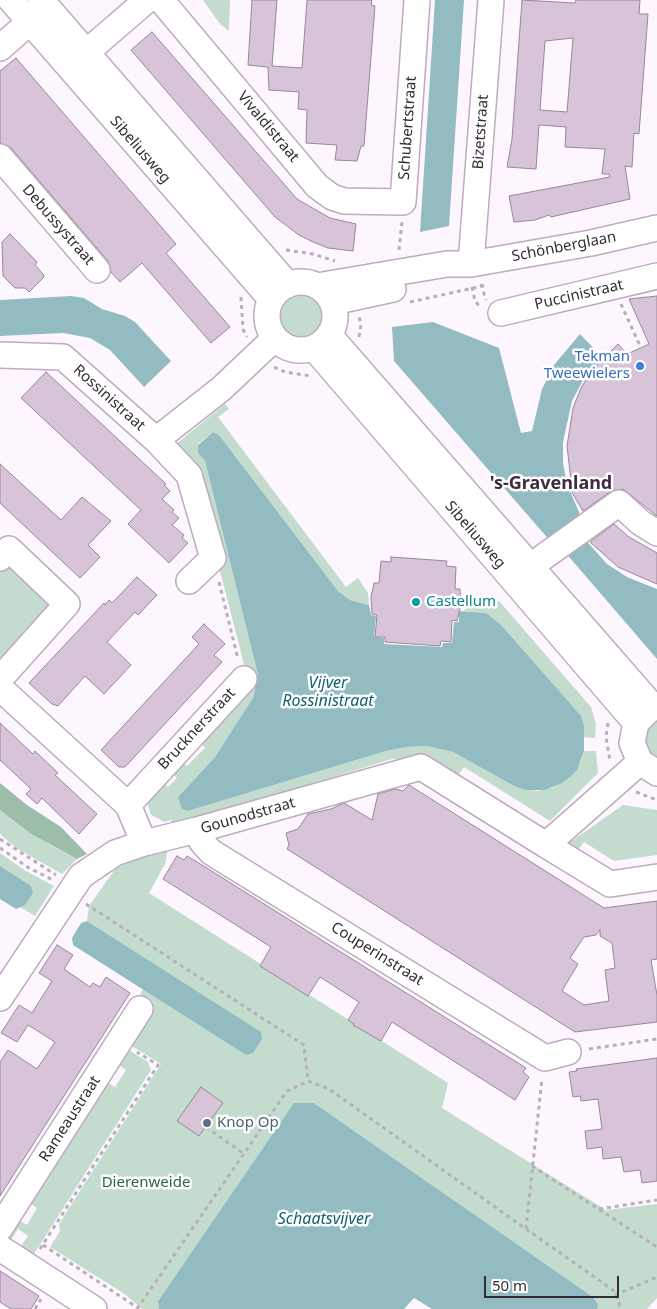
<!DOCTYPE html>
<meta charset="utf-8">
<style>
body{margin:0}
#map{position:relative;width:657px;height:1309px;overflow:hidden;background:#fef6fe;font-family:"Noto Sans",sans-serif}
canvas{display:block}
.scale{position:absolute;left:484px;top:1276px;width:135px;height:22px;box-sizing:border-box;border:2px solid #332c34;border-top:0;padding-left:6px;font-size:15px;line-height:18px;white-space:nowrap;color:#332c34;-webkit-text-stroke:4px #fff;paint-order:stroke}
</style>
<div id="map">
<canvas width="657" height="1309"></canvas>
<div class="scale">50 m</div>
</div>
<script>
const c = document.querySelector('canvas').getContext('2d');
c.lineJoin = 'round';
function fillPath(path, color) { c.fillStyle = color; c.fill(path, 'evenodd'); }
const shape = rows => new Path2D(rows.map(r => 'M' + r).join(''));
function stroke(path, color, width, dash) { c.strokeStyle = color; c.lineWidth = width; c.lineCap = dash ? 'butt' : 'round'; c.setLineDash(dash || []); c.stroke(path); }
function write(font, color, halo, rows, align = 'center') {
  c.font = font + ' "Noto Sans",sans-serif'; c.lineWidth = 5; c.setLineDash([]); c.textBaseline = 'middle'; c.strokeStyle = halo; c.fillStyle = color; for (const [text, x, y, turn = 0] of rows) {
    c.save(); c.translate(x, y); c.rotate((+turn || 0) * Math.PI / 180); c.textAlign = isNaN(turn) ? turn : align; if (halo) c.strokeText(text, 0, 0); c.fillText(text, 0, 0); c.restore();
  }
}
fillPath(shape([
 [203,0,230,0,229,31,220,24],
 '278 316a23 23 0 1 1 46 0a23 23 0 1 1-46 0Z',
 [225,404,229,409,218,417,346,587,358,578,368,593,369,605,350,600,338,591,219,435,213,432,198,444,198,453,205,461,258,675,253,698,227,738,215,757,178,797,188,811,386,751,406,747,427,746,453,752,514,786,537,791,554,787,581,761,584,751,596,751,598,773,550,821,464,767,456,778,414,759,392,759,173,826,171,820,165,822,151,815,144,793,157,778,168,787,177,778,167,768,176,757,187,766,205,748,195,738,248,680,195,474,176,444],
 [10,558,58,602,0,665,0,569],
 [472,600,499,601,591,707,596,724,595,738,584,737,584,726,486,613,464,611],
 [657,719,657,760,652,758,644,745,646,729],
 [623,805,657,810,657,855,614,861,584,842,576,853,566,845],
 [0,810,51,845,77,859,62,874,16,848,0,834],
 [168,848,165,864,149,893,448,1083,442,1108,606,1210,657,1204,657,1298,647,1309,597,1309,598,1304,593,1297,314,1103,294,1104,158,1301,159,1309,142,1309,126,1295,50,1247,60,1231,59,1224,161,1064,127,1043,153,1002,140,994,143,989,246,1055,260,1032,87,921,89,906,116,868],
 [0,853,26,871,54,886,35,916,20,907,25,905,31,887,0,866],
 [124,1047,148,1062,151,1070,34,1254,21,1246,28,1236,18,1229,11,1240,4,1235,15,1218,27,1225,37,1208,26,1201,103,1080,115,1087,126,1070,115,1062]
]), '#c4dcce');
fillPath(shape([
 [0,783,27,805,61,827,87,854,77,859,30,833,0,810]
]), '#9cbdaa');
fillPath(shape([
 [435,0,464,0,449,226,420,232],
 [71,296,84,298,102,309,125,316,135,322,171,361,144,387,110,350,90,338,63,333,0,336,0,300],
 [433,322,499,348,521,433,532,431,542,389,554,365,580,334,602,357,582,382,572,401,563,442,563,463,567,484,581,517,551,542,394,361,392,327],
 [213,432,219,435,338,591,350,600,369,605,371,615,376,616,374,637,384,638,384,644,442,647,443,643,452,643,454,622,459,622,459,611,486,613,501,625,581,716,584,726,584,751,577,770,570,777,562,783,545,790,525,790,514,786,453,752,427,746,406,747,386,751,188,811,182,809,178,797,215,757,227,738,253,698,258,675,205,461,198,453,198,445],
 [583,537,607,564,627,577,657,589,657,659,564,551],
 [0,866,31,886,33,893,25,905,16,909,0,899],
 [87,921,261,1032,262,1039,253,1053,246,1055,73,945,72,938,81,923],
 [294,1103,314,1103,593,1297,598,1304,597,1309,432,1309,414,1298,404,1309,159,1309,158,1301]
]), '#93bcc2');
const building = shape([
 [252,0,277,0,272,66,302,68,307,0,372,0,371,5,375,6,364,146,361,146,357,161,335,160,337,145,306,143,307,110,298,109,299,92,269,90,268,67,248,65,252,0],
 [522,0,575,3,576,0,640,0,639,14,648,14,639,134,634,133,632,167,625,166,630,199,551,217,549,215,535,220,514,222,509,196,610,177,609,174,602,174,605,149,565,147,566,127,539,125,536,169,507,167,512,139,522,0],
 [573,38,567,112,540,110,545,41,573,38],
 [152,32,297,199,330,218,356,224,353,251,328,248,313,242,299,235,275,217,131,50,152,32],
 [16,58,176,244,166,253,230,327,211,343,142,263,120,282,111,272,108,261,11,148,0,143,0,71,16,58],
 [10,234,37,262,35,265,43,274,44,277,29,292,25,288,15,288,3,276,2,242,10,234],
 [657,296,657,516,623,489,611,491,583,511,567,484,571,481,567,446,573,408,581,388,592,370,618,344,627,354,649,344,629,299,657,296],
 [46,372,166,484,164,485,170,491,162,499,174,510,172,512,179,518,172,525,184,535,182,538,188,543,169,563,128,524,141,510,21,398,46,372],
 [0,464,61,520,82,497,111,521,88,545,100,557,80,578,0,503,0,464],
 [614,524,629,537,657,553,657,584,618,567,590,542,614,524],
 [391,557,447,561,446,566,456,567,455,589,460,589,461,605,457,621,452,620,451,642,441,641,440,646,385,642,385,637,375,637,377,615,372,614,371,597,374,583,379,583,381,561,391,562,391,557],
 [137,577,157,595,138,615,135,612,107,642,131,665,104,694,85,676,58,706,52,704,29,683,104,603,105,605,109,600,112,603,137,577],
 [204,624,225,644,214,655,222,662,125,767,119,767,101,750,199,644,192,637,204,624],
 [0,723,33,754,35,751,58,773,55,775,97,814,79,834,42,798,37,804,26,794,31,789,0,760,0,723],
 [409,785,604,908,657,901,657,959,651,960,657,995,657,1022,575,1032,287,849,289,845,286,833,298,829,308,814,331,809,344,803,372,820,378,794,395,789,403,791,409,785],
 [600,930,600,936,612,943,615,968,605,970,609,1001,584,1005,562,991,578,964,570,958,584,937,596,935,600,930],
 [177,856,184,860,187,856,202,865,526,1068,523,1072,529,1077,515,1100,392,1022,381,1041,353,1025,354,1024,348,1020,359,1002,320,977,308,996,260,966,271,947,163,879,177,856],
 [57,945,73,955,64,969,90,987,93,983,100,987,106,977,130,993,0,1196,0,1062,8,1050,37,1069,55,1042,28,1025,17,1042,1,1033,19,1005,32,1013,52,981,39,973,57,945],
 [657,1058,657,1181,642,1183,640,1170,624,1172,621,1157,603,1159,602,1147,587,1149,585,1131,602,1129,598,1099,581,1101,580,1096,573,1097,569,1072,577,1071,576,1069,657,1058],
 [201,1087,223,1103,199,1136,177,1121,201,1087],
 [0,1271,39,1296,31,1309,11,1309,0,1302,0,1271]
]);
fillPath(building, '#d8c4d8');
stroke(building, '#988699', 1);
const minor = shape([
 [11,0,271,299],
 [41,0,288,285],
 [161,0,317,186,332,197,344,201,403,202,417,0],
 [0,48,41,12],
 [74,63,147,0],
 [0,157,97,270],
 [471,264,491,0],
 '267 316a34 34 0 1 1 68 0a34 34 0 1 1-68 0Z',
 [317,286,447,264,471,264,591,243,657,228],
 [333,302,393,289],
 [501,313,657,276],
 [329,335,654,708],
 [314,348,636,723],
 [0,355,63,357,156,440,189,475,213,558,189,581],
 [156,440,221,389,275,338],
 [0,558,9,549,67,604,0,679],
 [542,558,619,503,641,523,657,533],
 [0,688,128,805,144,843],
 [648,711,636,723,632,743,640,762,657,773],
 [128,805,244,679],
 [197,830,202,842,211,852,545,1058,568,1052],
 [546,845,610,884,657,877],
 [0,998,81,876,115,853,144,843,197,830,421,767,546,845,640,762],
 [0,1228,140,1009],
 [0,1248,94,1309]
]);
stroke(minor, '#beabbf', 28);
stroke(shape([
 [286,250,313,254,335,261],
 [399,250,402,222],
 [481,284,486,300],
 [472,287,475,301,481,308],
 [241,297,243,329,247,337],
 [410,302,487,285],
 [621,304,641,348],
 [359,337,361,325,359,316],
 [274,367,285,372,311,376],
 [219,582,238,659],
 [608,723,606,737,610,761],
 [636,792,657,800],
 [0,839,56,875],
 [0,848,29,868,53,880],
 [86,904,304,1045,308,1081],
 [589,1049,657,1039],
 [206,1127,244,1154],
 [532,1166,657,1247],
 [599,1209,657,1200],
 [526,1229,613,1290,619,1302,620,1309],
 [43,1245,138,1308],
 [40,1249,158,1065,137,1052],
 [615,1295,657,1277],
 [35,1309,41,1299],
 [137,1309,287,1091,308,1081,329,1089,526,1229,542,1078]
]), '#b8b0b8', 3, [4, 4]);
stroke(minor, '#fff', 25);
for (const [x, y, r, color] of [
 [640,366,5,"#3f7fe0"],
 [416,602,5,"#0f9aa8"],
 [207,1123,5,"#5c6f8a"]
]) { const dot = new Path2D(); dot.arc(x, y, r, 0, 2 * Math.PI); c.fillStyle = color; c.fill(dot); stroke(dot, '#fff', 2); }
write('15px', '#332c34', '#fff', [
 ["Vivaldistraat",268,127,50],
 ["Schubertstraat",408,128,-86],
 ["Bizetstraat",481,132,-86],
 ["Sibeliusweg",140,150,49],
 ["Debussystraat",58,225,49],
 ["Schönberglaan",564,247,-11],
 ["Puccinistraat",579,295,-13],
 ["Rossinistraat",109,398,42],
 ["Sibeliusweg",475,535,49],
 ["Brucknerstraat",197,729,-47],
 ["Gounodstraat",248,816,-16],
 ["Couperinstraat",377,954,32],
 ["Rameaustraat",70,1119,-57]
]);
write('15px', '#366cbe', '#fff', [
 ["Tekman",630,357],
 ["Tweewielers",630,374]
], 'right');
write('15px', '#0d838f', '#fff', [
 ["Castellum",426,602]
], 'left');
write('15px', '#4e5e75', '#fff', [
 ["Knop Op",217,1123]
], 'left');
write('15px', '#2c6449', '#fff', [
 ["Dierenweide",146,1183]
]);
write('italic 16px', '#0f626d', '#fff', [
 ["Vijver",328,683],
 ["Rossinistraat",328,701],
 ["Schaatsvijver",324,1219]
]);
write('bold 18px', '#3d2d3d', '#fff', [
 ["'s-Gravenland",551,484]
]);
</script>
